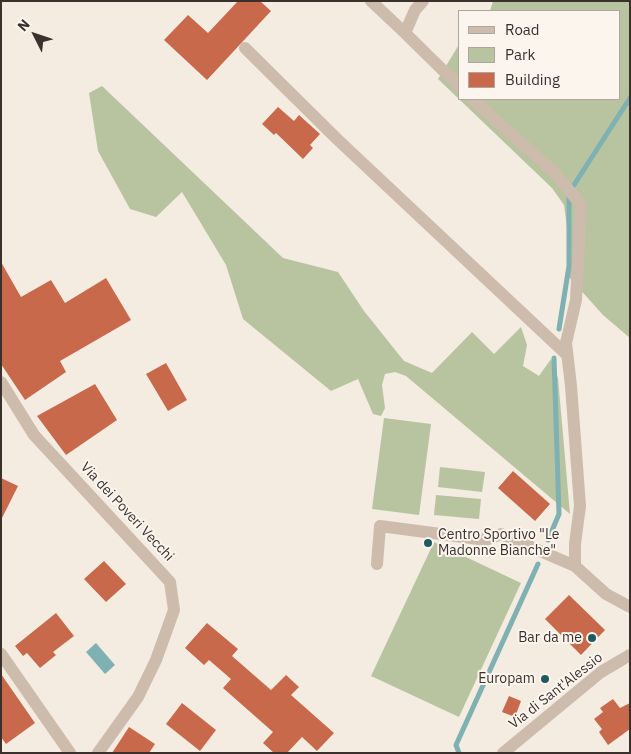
<!DOCTYPE html>
<style>
body{margin:0}
#map{position:relative;width:631px;height:754px;overflow:hidden;background:#f4ebe1;font-family:"IBM Plex Sans",sans-serif}
canvas{display:block}
.frame{position:absolute;inset:0;border:2px solid #3b302b;pointer-events:none}
.legend{position:absolute;left:458px;top:10px;width:162px;height:90px;box-sizing:border-box;background:#fbf5ee;border:1px solid #aea6a0;margin:0;padding:6px 9px;list-style:none;font-size:15px;color:#3b302b}
.legend li{display:flex;align-items:center;gap:10px;height:25px}
.legend b{width:25px;border:1px solid #aea6a0}
.north{position:absolute;left:10px;top:10px;width:50px;height:50px;-webkit-text-stroke:4px #fbf5ee;paint-order:stroke;rotate:311deg;font-size:14px;font-weight:700;line-height:20px;text-align:center;color:#3b302b}
.north::after{content:'';display:block;margin:auto;width:18px;height:22px;background:#3b302b;clip-path:polygon(50% 0,100% 100%,50% 72%,0 100%)}
</style>
<div id="map">
<canvas width="631" height="754"></canvas>
<div class="frame"></div>
<ul class="legend">
<li><b style="height:6px;background:#cdbbac"></b>Road</li>
<li><b style="height:14px;background:#b8c4a0"></b>Park</li>
<li><b style="height:14px;background:#c8694b"></b>Building</li>
</ul>
<div class="north">N</div>
</div>
<script>
const c = document.querySelector('canvas').getContext('2d');
c.lineJoin = 'round';
function fillPath(path, color) { c.fillStyle = color; c.fill(path, 'evenodd'); }
const shape = rows => new Path2D(rows.map(r => 'M' + r).join(''));
function stroke(path, color, width, dash) { c.strokeStyle = color; c.lineWidth = width; c.lineCap = dash ? 'butt' : 'round'; c.setLineDash(dash || []); c.stroke(path); }
function write(font, color, halo, rows, align = 'center') {
  c.font = font + ' "IBM Plex Sans",sans-serif'; c.lineWidth = 4; c.setLineDash([]); c.textBaseline = 'middle'; c.strokeStyle = halo; c.fillStyle = color; for (const [text, x, y, turn = 0] of rows) {
    c.save(); c.translate(x, y); c.rotate((+turn || 0) * Math.PI / 180); c.textAlign = isNaN(turn) ? turn : align; if (halo) c.strokeText(text, 0, 0); c.fillText(text, 0, 0); c.restore();
  }
}
fillPath(shape([
 [493,1,630,1,630,338,603,315,568,276,568,235,564,205,552,188,438,79,460,43,460,99,620,99,620,11,490,11],
 [102,86,283,258,338,272,364,311,404,361,432,373,472,332,494,354,521,327,527,345,523,366,539,376,551,359,558,378,570,514,406,376,395,372,385,374,382,385,385,408,381,416,373,414,358,379,331,391,243,319,226,265,182,192,156,217,130,209,98,151,89,93],
 [384,418,431,424,419,515,372,509],
 [440,467,485,472,482,492,438,487],
 [436,495,481,499,479,519,434,515],
 [434,542,521,583,459,717,371,676]
]), '#b8c4a0');
fillPath(shape([
 [96,643,115,665,105,674,86,652]
]), '#7fb0b2');
stroke(shape([
 [572,188,630,98],
 [559,329,569,266,569,196],
 [548,540,559,514,554,358],
 [459,753,456,745,538,564]
]), '#7fb0b2', 5);
fillPath(shape([
 [238,1,260,1,271,11,207,80,164,40,188,15,208,33],
 [278,107,294,121,299,115,320,134,310,145,313,148,303,159,276,133,274,135,262,124],
 [1,262,21,297,51,280,65,303,106,278,131,320,60,361,66,372,25,400,1,364],
 [166,363,187,400,168,411,146,374],
 [95,384,117,420,66,455,37,416],
 [513,471,550,504,535,521,498,488],
 [1,478,18,486,1,520],
 [104,561,126,584,106,602,84,579],
 [569,595,605,630,581,655,545,619],
 [56,613,74,636,53,652,56,655,40,668,27,653,23,656,15,646],
 [207,623,238,649,232,656,271,690,286,675,299,687,291,695,334,733,317,751,302,737,287,753,274,753,263,743,273,732,223,688,231,679,209,660,204,665,185,648],
 [1,674,35,723,6,744,1,737],
 [509,696,521,701,515,717,502,712],
 [613,699,620,708,630,703,630,729,608,745,599,732,602,729,594,719,603,712,600,708],
 [182,703,216,730,200,751,166,724],
 [129,727,155,744,149,753,112,753]
]), '#c8694b');
stroke(shape([
 [371,1,405,33],
 [423,1,415,10,405,33,460,87],
 [245,48,337,139,566,354],
 [472,99,555,173,581,205,576,300,566,343,571,386,580,506,575,544,575,566,606,594,630,607],
 [1,382,34,435,170,582,174,610,156,660,138,697,98,753],
 [377,564,380,526,486,540,501,534,575,566],
 [1,654,70,753],
 [503,753,601,672,630,655]
]), '#cdbbac', 12);
for (const [x, y, r, color] of [
 [428,543,5,"#1f5a5e"],
 [592,638,5,"#1f5a5e"],
 [545,679,5,"#1f5a5e"]
]) { const dot = new Path2D(); dot.arc(x, y, r, 0, 2 * Math.PI); c.fillStyle = color; c.fill(dot); stroke(dot, '#fbf5ee', 2); }
write('14px', '#3b302b', '#fbf5ee', [
 ["Via dei Poveri Vecchi",127,512,47],
 ["Via di Sant'Alessio",556,691,-38]
]);
write('14px', '#3b302b', '#fbf5ee', [
 ["Centro Sportivo \"Le",438,535,"left"],
 ["Madonne Bianche\"",438,551,"left"],
 ["Bar da me",582,638],
 ["Europam",535,679]
], 'right');
</script>
